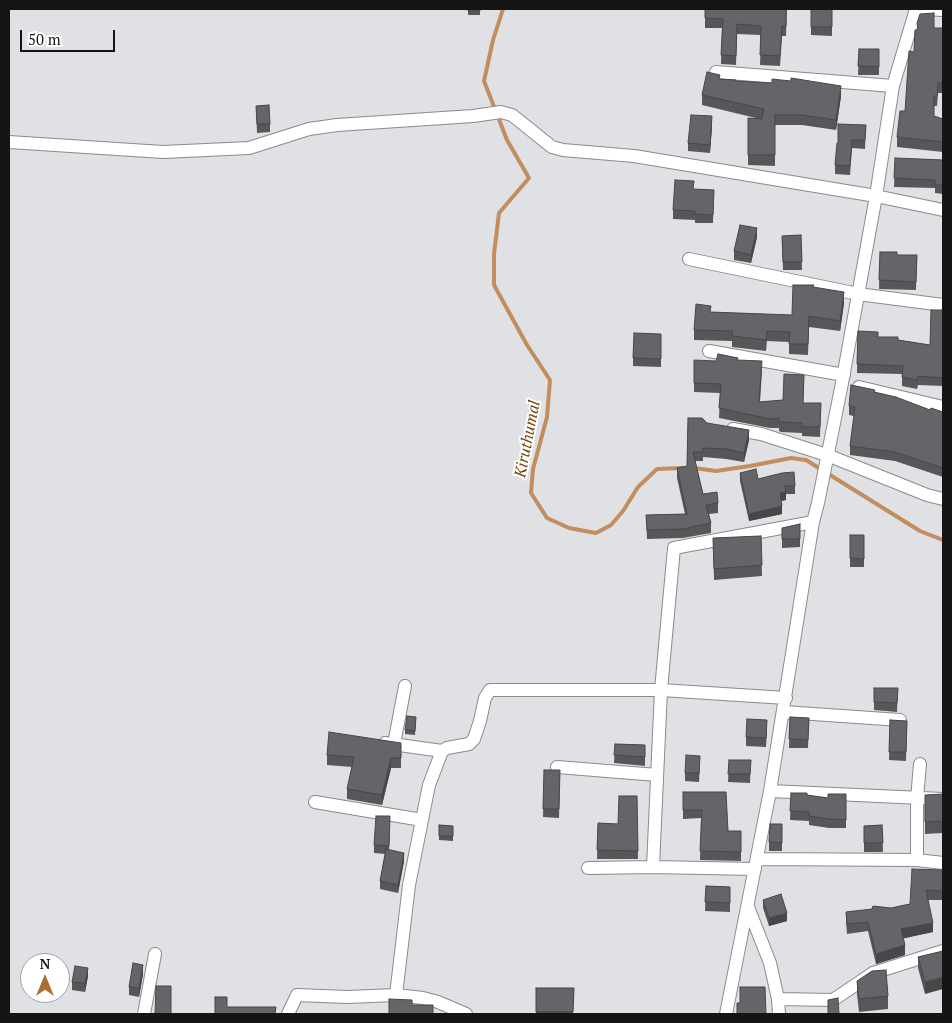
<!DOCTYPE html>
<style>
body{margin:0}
#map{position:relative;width:952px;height:1023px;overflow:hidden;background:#dfe1e4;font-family:"PT Serif",serif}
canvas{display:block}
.frame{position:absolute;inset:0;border:10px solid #151516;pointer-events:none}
.north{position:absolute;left:20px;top:953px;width:50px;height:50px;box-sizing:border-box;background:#fff;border:1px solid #a1a1a2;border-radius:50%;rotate:0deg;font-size:14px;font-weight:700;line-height:20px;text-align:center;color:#151516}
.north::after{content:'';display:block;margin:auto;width:18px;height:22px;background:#ac6f33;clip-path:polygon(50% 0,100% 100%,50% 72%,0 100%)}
.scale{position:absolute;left:20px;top:30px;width:95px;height:22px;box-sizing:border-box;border:2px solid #151516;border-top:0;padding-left:6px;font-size:15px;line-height:18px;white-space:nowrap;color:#151516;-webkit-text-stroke:4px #fff;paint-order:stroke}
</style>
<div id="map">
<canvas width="952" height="1023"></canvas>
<div class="frame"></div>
<div class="north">N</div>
<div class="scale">50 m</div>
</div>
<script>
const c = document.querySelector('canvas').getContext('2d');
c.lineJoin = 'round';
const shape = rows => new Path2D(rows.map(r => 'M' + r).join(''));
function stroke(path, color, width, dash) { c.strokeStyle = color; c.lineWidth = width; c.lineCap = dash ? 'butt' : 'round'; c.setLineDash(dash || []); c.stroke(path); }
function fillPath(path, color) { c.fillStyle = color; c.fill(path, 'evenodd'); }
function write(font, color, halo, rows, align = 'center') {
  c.font = font + ' "PT Serif",serif'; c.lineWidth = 4; c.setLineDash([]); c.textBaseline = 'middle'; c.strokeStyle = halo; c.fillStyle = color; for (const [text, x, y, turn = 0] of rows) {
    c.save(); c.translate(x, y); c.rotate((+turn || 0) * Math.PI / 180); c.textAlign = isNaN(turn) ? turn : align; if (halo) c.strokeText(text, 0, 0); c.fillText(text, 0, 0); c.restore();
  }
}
stroke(shape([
 [503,9,493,40,484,81,507,140,529,178,499,213,494,254,494,285,527,345,550,380,547,417,533,469,531,493,547,518,569,528,596,533,611,525,623,511,638,487,657,469,682,468],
 [694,468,716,471,750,466,791,458,806,460,920,531,943,540]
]), '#c38e5f', 4);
const minor = shape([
 [923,9,943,10],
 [716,72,893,86],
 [9,142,163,152,249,148,309,129,337,125,473,116,501,112,512,115,552,147,563,150,634,156,876,196,943,210],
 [689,259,858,294,943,305],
 [709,351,844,375],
 [859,387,943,407],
 [733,429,761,434,827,455,927,495,943,499],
 [784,712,900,720],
 [385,743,442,751],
 [394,744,405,686],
 [557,767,657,775],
 [770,791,943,799],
 [315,802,422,820],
 [757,859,917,860,943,863],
 [917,860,917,799,920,764],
 [588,868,653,867],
 [755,869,653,867,661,690,674,548,813,522],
 [748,907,770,963,778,999,779,1014],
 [396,995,409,885,429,785,442,751,447,748,469,744,474,739,480,721,485,698,490,690,661,690,786,698],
 [778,999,833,1000,873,973,943,951],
 [144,1014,155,954],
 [288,1014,297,995,347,997,396,995,423,998,438,1002,466,1014],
 [726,1014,770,791,813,522,818,503,842,383,876,196,893,86,916,9]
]);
stroke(minor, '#888a8d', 14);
stroke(minor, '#fff', 12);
fillPath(shape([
 [468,9,480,9,480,15,468,15],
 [705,9,787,9,786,36,782,36,780,66,760,65,761,35,737,34,736,65,721,64,722,28,705,28],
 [811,9,832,9,832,36,811,35],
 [934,28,943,28,943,93,938,93,937,106,934,106,934,117,943,119,943,152,897,147,897,137,905,111,914,52],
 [859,49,879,49,879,75,858,75],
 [720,79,841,96,836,130,802,125,775,125,775,166,748,165,748,118,760,119,702,105,702,95],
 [256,106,270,124,270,132,257,133],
 [712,125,710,153,688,151,688,143],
 [866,125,865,149,852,148,850,175,835,174,835,165,838,143],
 [895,158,943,160,943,194,935,193,935,188,894,187],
 [694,189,714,190,713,223,695,223,695,220,673,219,673,210],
 [801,235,802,270,783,270,782,236],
 [757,237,751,263,734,260,734,251],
 [880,252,897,255,917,255,916,290,879,289],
 [813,287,844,303,840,331,809,327,808,355,789,354,789,342,767,341,766,351,732,347,732,341,694,340,694,330,711,312,792,315],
 [943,310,943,386,918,385,917,389,902,386,902,374,857,373,858,331,878,337,930,345],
 [661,334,661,367,633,366,633,358],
 [738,360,762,371,760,402,783,400,804,385,803,403,821,403,820,437,802,436,802,433,781,432,779,431,779,428,770,428,719,418,720,393,694,392,694,383,716,361],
 [875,392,930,410,943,412,943,477,895,461,850,455,850,446,854,416,849,415,849,406],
 [688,418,707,423,749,440,744,462,726,459,703,457,703,461,695,461,703,494,718,503,718,513,709,514,711,523,711,533,683,538,647,539,646,515,685,514,677,478,677,468,687,466],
 [740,473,758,479,795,486,795,494,786,494,786,500,781,501,782,514,749,521,740,481],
 [782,528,800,539,800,547,782,548],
 [850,535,864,535,864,567,850,567],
 [761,536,762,576,714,580,713,539],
 [874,688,898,688,897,712,874,710],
 [416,717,415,735,405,734,405,730],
 [790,717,809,718,808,748,789,748],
 [890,720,907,721,906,761,889,760],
 [767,729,766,747,746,746,746,737],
 [401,743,401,768,391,768,382,805,347,799,347,789,352,767,327,765,327,755],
 [615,744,645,745,645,766,614,763],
 [729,760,751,760,750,783,728,782],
 [700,764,699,782,685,781,685,773],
 [544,770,560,770,559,818,543,817],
 [683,792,728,831,741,831,741,861,700,860,701,818,683,819],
 [791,793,828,798,846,794,846,828,829,828,809,825,809,821,790,820],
 [943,794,943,833,925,834,925,795],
 [637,796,638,859,597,859,598,823,618,824],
 [782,824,782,851,769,851,769,842],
 [390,825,389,850,404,861,398,893,380,889,380,881,385,854,374,853,374,845],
 [439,825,453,826,453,841,439,840],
 [882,825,883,852,864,852,864,826],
 [943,870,943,900,928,900,933,932,903,938,905,955,876,964,868,931,847,934,846,922,846,912,891,908,910,904],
 [706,886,730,887,730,912,705,911],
 [763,900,787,921,769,926,763,908],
 [943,951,925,994,918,968,918,957],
 [143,974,139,997,129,995,129,987],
 [88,976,85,992,72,990,72,982],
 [857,981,888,996,888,1009,859,1012,857,994],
 [536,988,574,988,573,1014,536,1014]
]), '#565759');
fillPath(shape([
 [841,86,841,96,836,130,836,120],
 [712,116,712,125,710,153,710,145],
 [757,228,757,237,751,263,751,255],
 [844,292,844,303,840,331,840,321],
 [749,430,749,440,744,462,744,453],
 [786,492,786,500,780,501,780,493],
 [782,506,782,514,749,521,749,514],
 [391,758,391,768,382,805,382,795],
 [404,853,404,861,398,893,398,885],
 [787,913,787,921,769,926,769,918],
 [933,923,933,932,901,939,901,929],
 [905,945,905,955,876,964,876,954],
 [143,965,143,974,139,997,139,988],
 [88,968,88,976,85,992,85,983],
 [943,977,943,989,925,994,925,982]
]), '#464749');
const building = shape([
 [468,9,480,9,480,11,468,11,468,9],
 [705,9,786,9,786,26,782,26,780,56,760,55,761,26,737,24,736,56,721,55,723,19,705,18,705,9],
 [811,9,832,9,832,27,811,27,811,9],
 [934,13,934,28,943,28,943,83,938,83,937,96,934,96,934,116,943,119,943,142,897,137,900,111,905,111,909,51,914,52,915,30,918,30,917,23,920,14,934,13],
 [859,49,879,49,879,67,858,66,859,49],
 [707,72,720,75,719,79,736,80,736,81,772,83,772,79,791,81,791,78,841,86,836,120,802,115,775,115,775,155,748,155,748,118,762,119,764,109,702,95,707,72],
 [269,105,270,124,257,124,256,106,269,105],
 [691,115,712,116,710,145,688,143,691,115],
 [838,124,866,125,865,140,852,140,850,166,835,165,837,143,838,143,838,124],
 [895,158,943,160,943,185,935,185,935,180,894,178,895,158],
 [675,180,694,181,693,189,714,190,713,215,695,214,695,211,673,210,675,180],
 [740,225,757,228,751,255,734,251,740,225],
 [801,235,802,262,783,262,782,236,801,235],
 [880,252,897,252,897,255,917,255,916,282,879,280,880,252],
 [793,285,814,285,813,287,844,292,840,321,809,316,808,344,789,344,790,332,767,331,766,340,732,336,732,331,694,330,696,304,711,306,710,312,792,315,793,285],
 [931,310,943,310,943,378,918,376,917,380,902,377,903,366,857,364,858,331,878,332,878,337,898,337,898,340,930,345,931,310],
 [634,333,661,334,661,359,633,358,634,333],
 [718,354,738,358,737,360,762,361,759,402,783,400,784,374,804,375,803,403,821,403,820,427,802,427,802,423,781,422,779,422,779,418,770,419,719,408,721,384,694,383,694,360,716,361,718,354],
 [851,385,875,390,874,392,896,397,930,410,931,408,943,412,943,468,895,452,850,446,855,407,849,406,851,385],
 [688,418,702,418,707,423,749,430,744,453,726,449,703,448,703,452,693,452,703,494,717,492,718,503,706,505,711,523,683,529,647,530,646,515,687,514,677,468,687,466,688,418],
 [756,469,758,479,782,473,794,472,795,486,785,486,786,492,780,493,782,506,749,514,740,473,756,469],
 [800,524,800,539,782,539,782,528,800,524],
 [850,535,864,535,864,559,850,558,850,535],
 [761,536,762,565,714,569,713,538,761,536],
 [874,688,898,688,897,703,874,702,874,688],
 [407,716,416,717,415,731,405,730,407,716],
 [790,717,809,718,808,740,789,739,790,717],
 [747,719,767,720,766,738,746,737,747,719],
 [890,720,907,721,906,752,889,752,890,720],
 [329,732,401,743,401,758,391,758,382,795,347,789,354,757,327,755,329,732],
 [615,744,645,745,645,757,614,755,615,744],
 [686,755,700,756,699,773,685,773,686,755],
 [729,760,751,760,750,774,728,774,729,760],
 [544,770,560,770,559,809,543,809,544,770],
 [683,792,726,792,728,831,741,831,741,852,700,851,702,810,683,810,683,792],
 [791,793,807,793,807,795,828,798,828,794,846,794,846,820,829,819,809,816,809,812,790,811,791,793],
 [943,794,943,821,925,822,925,795,943,794],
 [619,796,637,796,638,851,597,850,598,823,618,824,619,796],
 [376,816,390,816,389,846,374,845,376,816],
 [770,824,782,824,782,843,769,842,770,824],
 [439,825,453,826,453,836,439,836,439,825],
 [882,825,883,843,864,843,864,826,882,825],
 [386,849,404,853,398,885,380,881,386,849],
 [912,869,943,870,943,891,926,890,933,923,901,929,905,945,876,954,868,922,847,924,846,912,872,909,873,906,891,908,910,904,912,869],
 [706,886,730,887,730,903,705,902,706,886],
 [781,894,787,913,769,918,763,900,781,894],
 [943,951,943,977,925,982,918,957,943,951],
 [133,963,143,965,139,988,129,987,133,963],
 [75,966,88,968,85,983,72,982,75,966],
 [886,970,888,996,859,999,857,981,872,971,886,970],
 [156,986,171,986,171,1014,155,1014,156,986],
 [740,987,765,987,766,1014,737,1014,737,1003,740,1003,740,987],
 [536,988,574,988,573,1012,536,1012,536,988],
 [215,997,227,997,227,1007,276,1007,275,1014,215,1014,215,997],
 [838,998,839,1014,828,1014,828,1000,838,998],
 [389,999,412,1000,412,1005,433,1005,433,1014,389,1014,389,999]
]);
fillPath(building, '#646568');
stroke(building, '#464749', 1);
write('italic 16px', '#77440a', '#fff', [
 ["Kiruthumal",528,439,-79]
]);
</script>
